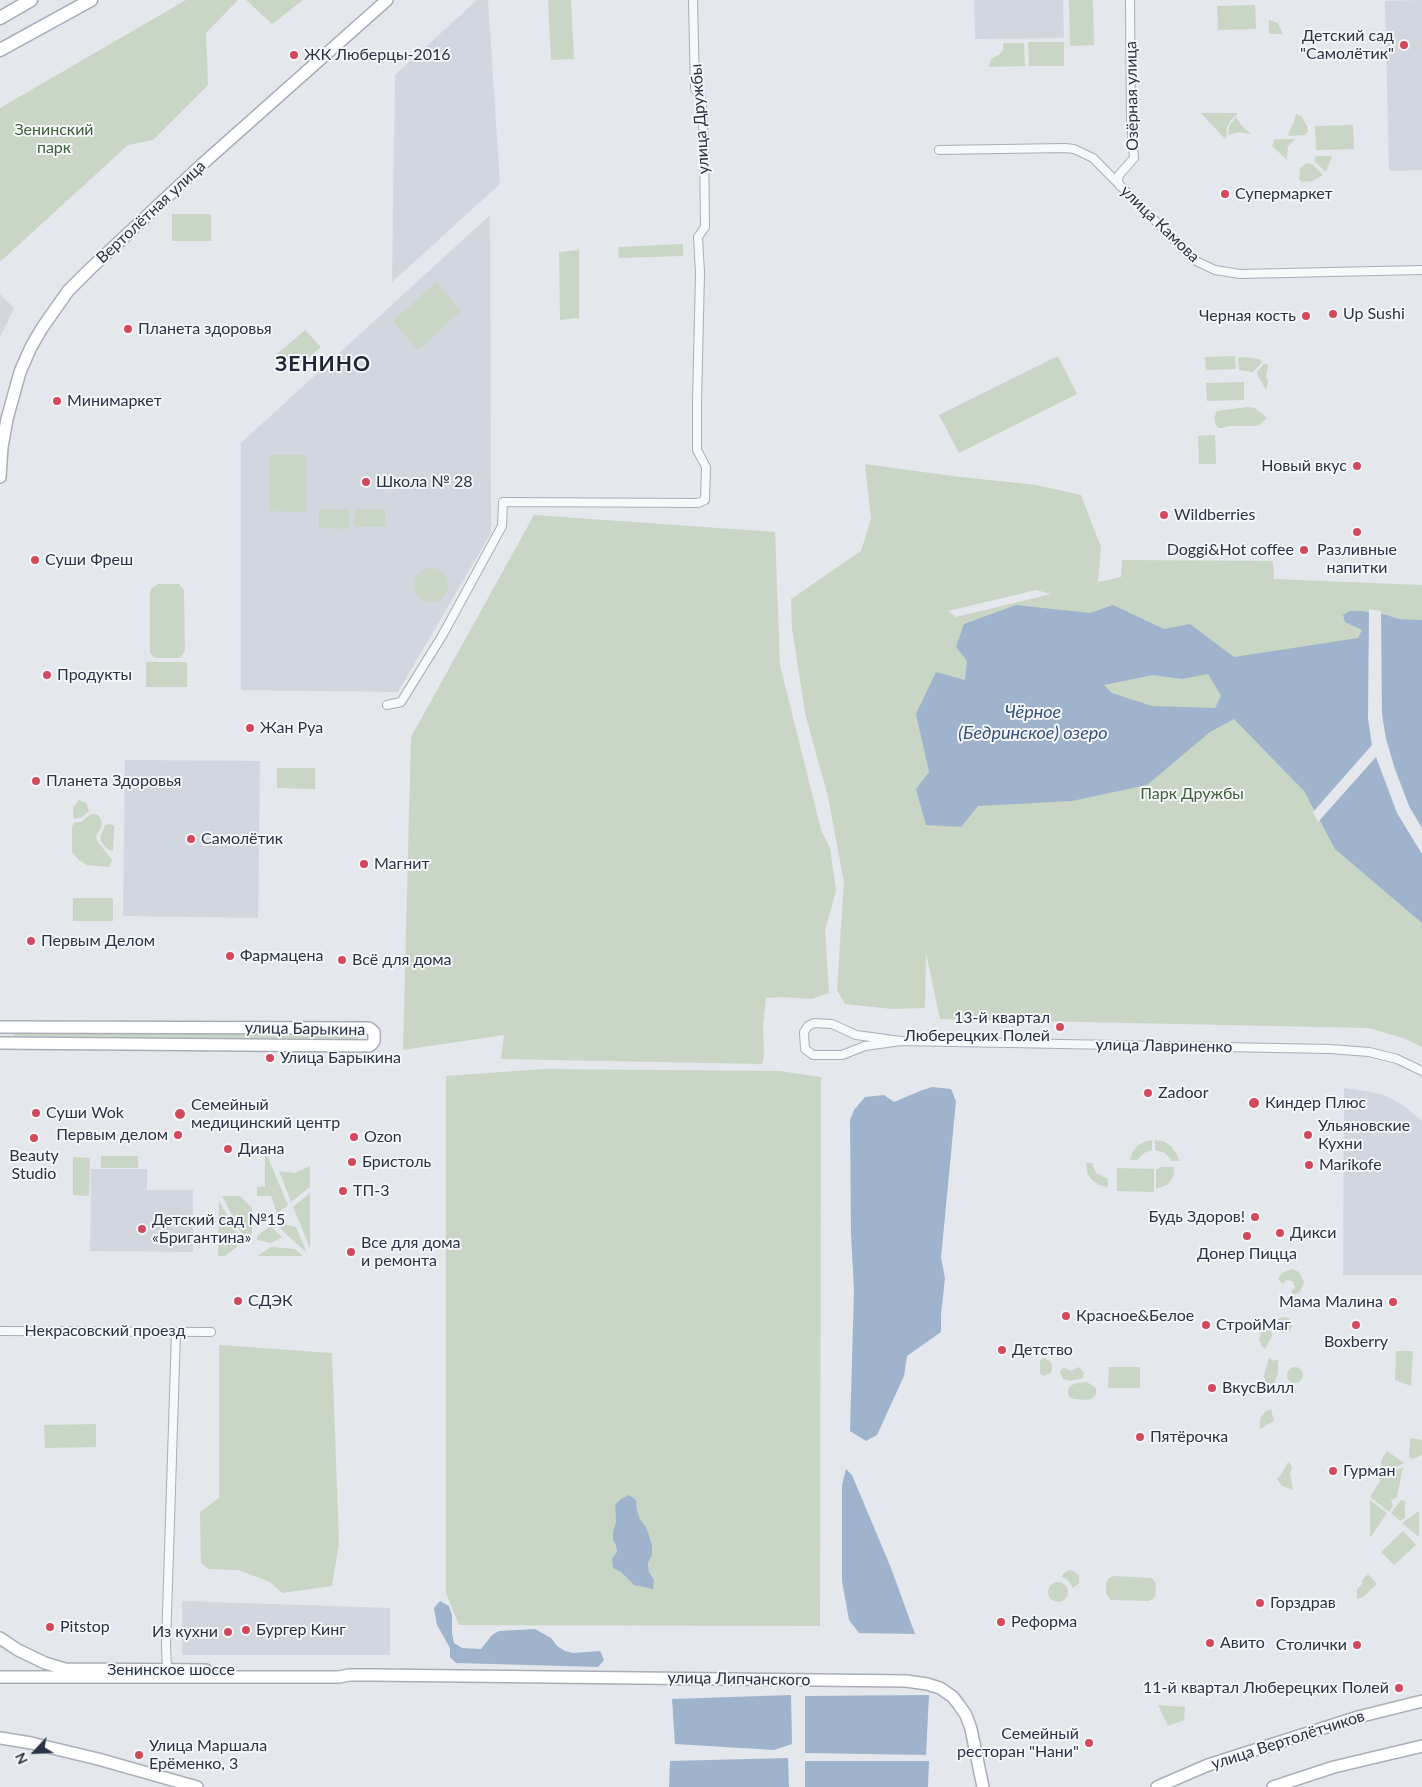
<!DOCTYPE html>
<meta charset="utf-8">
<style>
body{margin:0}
#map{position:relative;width:1422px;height:1787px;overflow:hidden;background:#e4e7ec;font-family:Lato,sans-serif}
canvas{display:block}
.north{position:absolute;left:10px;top:1727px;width:50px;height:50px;-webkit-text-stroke:4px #f4f6f9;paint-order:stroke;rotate:245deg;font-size:14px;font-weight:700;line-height:20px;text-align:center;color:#2b3445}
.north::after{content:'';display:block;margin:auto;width:18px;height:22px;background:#2b3445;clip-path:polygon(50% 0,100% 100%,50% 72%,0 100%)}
</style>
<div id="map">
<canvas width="1422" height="1787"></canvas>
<div class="north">N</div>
</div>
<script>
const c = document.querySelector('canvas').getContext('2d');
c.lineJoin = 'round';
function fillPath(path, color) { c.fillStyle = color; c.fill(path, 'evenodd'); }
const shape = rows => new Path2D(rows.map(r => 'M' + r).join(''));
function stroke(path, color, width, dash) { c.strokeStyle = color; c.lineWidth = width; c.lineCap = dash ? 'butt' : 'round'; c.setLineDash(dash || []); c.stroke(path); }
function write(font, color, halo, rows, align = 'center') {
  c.font = font + ' Lato,sans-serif'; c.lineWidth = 4; c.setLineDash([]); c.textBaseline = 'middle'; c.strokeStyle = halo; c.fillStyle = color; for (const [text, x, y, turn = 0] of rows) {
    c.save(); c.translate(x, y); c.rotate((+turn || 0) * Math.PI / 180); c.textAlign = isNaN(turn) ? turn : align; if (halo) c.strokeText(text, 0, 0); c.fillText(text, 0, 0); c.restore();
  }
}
fillPath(shape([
 [477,0,488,0,500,184,392,282,395,75],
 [974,0,1063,0,1064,38,975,39],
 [1422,0,1422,170,1389,171,1385,1],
 [490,215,491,533,398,692,241,690,241,443],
 [0,294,14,308,0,337],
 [125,760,260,761,258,918,123,916],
 [1344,1088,1366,1091,1384,1095,1403,1105,1422,1121,1422,1275,1343,1275],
 [91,1169,147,1169,147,1190,193,1190,193,1252,90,1251],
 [182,1601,390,1608,390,1655,182,1655]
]), '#d2d6de');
fillPath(shape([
 [186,0,238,0,206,33,208,85,153,140,128,145,0,262,0,108],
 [246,0,303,0,272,24],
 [548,0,571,0,574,59,551,60],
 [1069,0,1093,0,1094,45,1070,46],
 [1255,5,1256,29,1218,30,1217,6],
 [1269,20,1278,23,1283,34,1269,34],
 [1028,42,1064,42,1064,66,1029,66],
 [1003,43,1024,43,1025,66,989,67,991,59,1000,54,1003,50],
 [1201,113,1238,113,1231,120,1227,127,1226,140],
 [1296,114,1301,116,1307,126,1308,131,1305,135,1290,136,1288,135,1293,124],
 [1236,117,1242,126,1251,134,1239,132,1228,135,1229,126],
 [1353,125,1354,149,1316,150,1315,126],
 [1275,139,1295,139,1288,146,1287,160,1272,146],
 [1316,156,1332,156,1326,172,1314,161],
 [1307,163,1312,164,1323,175,1313,181,1302,182,1299,179,1300,168],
 [172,214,211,214,211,241,172,241],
 [683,244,683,256,619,258,618,247],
 [579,250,579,318,560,320,559,252],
 [436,282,461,311,418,350,393,321],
 [305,330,321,347,293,372,277,354],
 [1058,356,1077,394,959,453,939,415],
 [1235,356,1236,369,1206,370,1205,357],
 [1244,357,1259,359,1262,362,1253,372,1239,370,1238,358],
 [1264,364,1267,364,1268,366,1266,377,1268,381,1266,390,1257,374,1257,372],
 [1244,382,1244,400,1207,401,1206,383],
 [1247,407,1255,408,1267,418,1259,425,1254,426,1229,426,1222,428,1218,428,1215,423,1214,418,1217,411],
 [1215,435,1216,464,1199,464,1198,436],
 [270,455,306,455,306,512,270,511],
 [865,464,952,476,1036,485,1081,495,1101,547,1098,582,1121,577,1122,560,1273,561,1274,579,1422,585,1422,1047,1406,1039,1369,1028,940,1019,926,953,925,1008,892,1009,845,1004,837,990,844,882,828,797,805,713,792,628,791,599,861,551,871,519],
 [1036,590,1051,594,956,617,948,611],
 [319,509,349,509,349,529,319,528],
 [355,509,385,509,385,527,354,527],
 [534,515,775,532,780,665,821,830,830,848,836,891,825,930,829,993,812,999,782,997,766,998,763,1025,764,1056,762,1064,501,1059,504,1035,403,1050,411,737],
 '414 585a17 17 0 1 1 34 0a17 17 0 1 1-34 0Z',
 [158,584,179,584,184,590,185,650,182,656,179,658,158,658,154,657,150,653,150,593,151,589],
 [146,662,187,662,187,687,146,687],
 [277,768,315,768,315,789,277,788],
 [79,800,86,803,89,811,82,817,74,819,73,807],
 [93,814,98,815,101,820,102,825,96,837,98,842,112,860,109,867,87,865,79,860,72,852,72,826,75,822,82,822,88,816],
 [110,824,114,826,113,850,112,851,107,849,101,841,100,837,105,825],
 [73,898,113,898,113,921,73,921],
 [15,1032,358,1033,358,1039,14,1036],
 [544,1069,780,1071,821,1077,820,1626,459,1625,446,1593,446,1076],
 [636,1500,637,1510,640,1519,646,1527,652,1555,648,1563,649,1572,654,1580,634,1585,621,1572,613,1568,612,1559,617,1551,615,1543,613,1539,613,1531,616,1522,615,1505],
 [1152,1140,1152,1150,1144,1153,1137,1160,1130,1160,1132,1153,1137,1146,1144,1142],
 [1155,1140,1165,1142,1172,1147,1177,1154,1179,1161,1172,1161,1165,1153,1155,1150],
 [265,1151,288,1205,277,1214,271,1196,257,1196,257,1187,265,1186],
 [101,1156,138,1156,138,1168,101,1168],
 [73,1157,90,1158,89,1196,73,1195],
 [1086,1163,1092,1163,1096,1173,1108,1179,1108,1187,1099,1185,1092,1180,1087,1173],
 [310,1166,310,1187,291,1202,279,1171,295,1173],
 [1160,1167,1174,1167,1174,1173,1172,1179,1167,1185,1156,1189,1156,1170],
 [1117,1168,1154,1169,1154,1192,1117,1191],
 [310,1193,310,1248,293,1207],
 [222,1196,240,1196,252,1208,252,1234,245,1240],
 [219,1201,242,1243,225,1256,218,1256],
 [279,1218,287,1225,296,1227,307,1253,274,1223],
 [270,1226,282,1237,271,1243,257,1240,257,1236],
 [271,1247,295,1249,303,1256,257,1256],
 [1292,1269,1299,1272,1304,1282,1300,1292,1294,1295,1291,1291,1295,1288,1293,1281,1286,1280,1283,1284,1278,1279,1282,1273],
 '1276 1325a8 8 0 1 1 16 0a8 8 0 1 1-16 0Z',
 [1267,1329,1271,1329,1272,1336,1265,1349,1261,1345,1259,1339,1261,1333],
 [219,1345,332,1353,339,1543,332,1586,282,1593,270,1582,238,1570,209,1569,201,1563,200,1512,219,1498],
 [1396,1351,1413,1351,1411,1386,1395,1380],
 [1269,1357,1273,1361,1278,1359,1278,1373,1271,1393,1266,1385,1264,1376],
 [1043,1358,1050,1361,1052,1365,1051,1373,1043,1376,1040,1373,1040,1361],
 '1287 1375a8 8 0 1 1 16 0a8 8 0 1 1-16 0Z',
 [1079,1367,1084,1373,1083,1378,1070,1381,1063,1379,1060,1372,1062,1369,1065,1368,1071,1371],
 [1109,1367,1140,1367,1140,1388,1108,1388],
 [1087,1382,1096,1388,1096,1394,1093,1398,1088,1400,1074,1399,1069,1397,1068,1390,1070,1386,1076,1383],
 [1271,1409,1274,1421,1260,1429,1260,1418,1265,1412],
 [96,1424,96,1447,45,1448,44,1425],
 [1410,1438,1422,1440,1422,1455,1413,1459,1409,1457],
 [1387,1451,1404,1463,1378,1476,1382,1459],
 [1288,1462,1292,1466,1290,1474,1293,1490,1282,1486,1277,1479,1282,1473],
 [1403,1467,1397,1497,1391,1500,1393,1506,1389,1512,1370,1497,1380,1481,1379,1479],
 [1370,1500,1387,1513,1370,1538],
 [1401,1500,1405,1501,1405,1518,1400,1521,1391,1513],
 [1419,1511,1419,1537,1402,1523],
 [1403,1531,1416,1545,1394,1565,1381,1552],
 [1070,1570,1074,1571,1079,1576,1079,1583,1073,1588,1068,1580,1062,1577,1063,1574],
 [1368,1574,1377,1584,1362,1598,1357,1598,1357,1589,1363,1583,1361,1581],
 [1114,1576,1152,1578,1156,1584,1155,1597,1149,1601,1111,1600,1106,1594,1106,1583,1109,1578],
 '1048 1592a10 10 0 1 1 20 0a10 10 0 1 1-20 0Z',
 [1158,1705,1185,1707,1184,1720,1168,1726]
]), '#c9d6c5');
fillPath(shape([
 [1016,605,1090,613,1113,605,1164,629,1190,624,1234,657,1358,638,1362,630,1345,622,1343,615,1350,611,1361,611,1387,615,1398,619,1422,620,1422,923,1335,849,1304,791,1234,719,1210,732,1147,785,1072,801,978,806,961,827,926,825,916,789,929,772,916,714,936,672,965,680,967,661,956,647,964,624],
 [1208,674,1221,696,1215,708,1152,706,1112,693,1104,685,1153,675,1182,679],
 [932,1087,951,1089,956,1101,941,1258,945,1278,941,1315,941,1332,907,1356,904,1376,877,1435,866,1441,850,1431,854,1290,851,1234,850,1120,854,1110,865,1097,884,1095,894,1102,920,1091],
 [846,1469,852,1475,891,1568,915,1634,859,1633,849,1620,842,1581,842,1485],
 [629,1495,636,1500,637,1510,640,1519,646,1527,652,1545,652,1555,648,1563,649,1572,654,1580,653,1589,634,1585,621,1572,613,1568,612,1559,617,1551,615,1543,613,1540,613,1531,616,1522,615,1505,621,1499],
 [440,1601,449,1606,452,1615,452,1634,454,1643,462,1648,481,1649,492,1635,499,1631,535,1629,551,1638,557,1646,565,1651,573,1653,600,1651,604,1660,598,1667,456,1663,450,1657,450,1648,437,1625,434,1608],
 [791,1695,792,1744,774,1750,675,1744,672,1699],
 [929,1695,926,1755,805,1753,805,1696],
 [788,1758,789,1787,669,1787,670,1761],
 [805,1761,929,1761,928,1787,805,1787]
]), '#9fb4cc');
fillPath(shape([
 [1369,609,1381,611,1382,715,1386,739,1395,769,1409,806,1422,828,1422,854,1397,813,1376,757,1318,822,1313,812,1372,745,1368,719]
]), '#e4e7ec');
const street = shape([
 [939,150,1065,148,1074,149,1093,158,1194,260,1215,270,1240,274,1422,270],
 [1120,186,1118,181,1119,175,1134,158,1131,122,1130,0],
 [387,705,401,702,442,636,502,526,503,502,698,503,705,500,706,467,697,450,697,402,700,273,698,237,705,227,704,140,701,97,695,89,693,0],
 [901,1041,856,1035,832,1024,814,1023,808,1026,804,1032,805,1049,813,1055,842,1055,865,1046,901,1041,1330,1049,1369,1052,1397,1059,1422,1071],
 [0,1331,211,1332],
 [167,1669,166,1645,176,1332]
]);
const secondary = shape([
 [0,477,2,447,7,419,20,372,31,347,42,328,68,291,89,270,199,167,387,0],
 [0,1027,369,1028,374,1032,374,1041,372,1044,369,1046,0,1043],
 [0,1638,18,1650,45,1663,65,1669,206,1670],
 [0,1677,339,1677,349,1675,373,1675,906,1681,927,1684,940,1688,953,1697,959,1705,966,1715,971,1729,983,1787],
 [0,1738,31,1743,98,1759,197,1787],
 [1157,1787,1208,1765,1358,1717,1422,1701],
 [1273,1787,1334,1767,1422,1746]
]);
const primary = shape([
 [0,18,31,0],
 [0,50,91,0]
]);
stroke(street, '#a9aeb7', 10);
stroke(secondary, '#a9aeb7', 14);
stroke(primary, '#a3abb8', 15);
stroke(street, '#f7f8fa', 8);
stroke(secondary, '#fff', 11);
stroke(primary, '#fff', 12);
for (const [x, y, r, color] of [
 [1404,45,5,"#d1495b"],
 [294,55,5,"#d1495b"],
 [1225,194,5,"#d1495b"],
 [1333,314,5,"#d1495b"],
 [1306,316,5,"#d1495b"],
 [128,329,5,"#d1495b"],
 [57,401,5,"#d1495b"],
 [1357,466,5,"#d1495b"],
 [366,482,5,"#d1495b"],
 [1164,515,5,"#d1495b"],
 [1357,532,5,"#d1495b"],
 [1304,550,5,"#d1495b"],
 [35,560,5,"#d1495b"],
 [47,675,5,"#d1495b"],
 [250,728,5,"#d1495b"],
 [36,781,5,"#d1495b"],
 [191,839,5,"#d1495b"],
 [364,864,5,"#d1495b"],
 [31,941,5,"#d1495b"],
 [230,956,5,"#d1495b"],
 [342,960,5,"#d1495b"],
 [1060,1027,5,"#d1495b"],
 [270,1058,5,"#d1495b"],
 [1148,1093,5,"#d1495b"],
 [1254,1103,6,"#d1495b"],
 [36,1113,5,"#d1495b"],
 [180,1114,6,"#d1495b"],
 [178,1135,5,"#d1495b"],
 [1308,1135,5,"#d1495b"],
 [354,1137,5,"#d1495b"],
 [34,1138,5,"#d1495b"],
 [228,1149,5,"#d1495b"],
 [352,1162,5,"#d1495b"],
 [1309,1165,5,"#d1495b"],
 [343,1191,5,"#d1495b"],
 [1255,1217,5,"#d1495b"],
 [142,1229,5,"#d1495b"],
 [1280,1233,5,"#d1495b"],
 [1247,1236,5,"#d1495b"],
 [351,1252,5,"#d1495b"],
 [238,1301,5,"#d1495b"],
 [1393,1302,5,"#d1495b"],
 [1066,1316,5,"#d1495b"],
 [1206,1325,5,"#d1495b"],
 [1356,1325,5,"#d1495b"],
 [1002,1350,5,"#d1495b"],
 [1212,1388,5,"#d1495b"],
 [1140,1437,5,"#d1495b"],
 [1333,1471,5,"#d1495b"],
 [1260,1603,5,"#d1495b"],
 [1001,1622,5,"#d1495b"],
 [50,1627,5,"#d1495b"],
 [246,1630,5,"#d1495b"],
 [228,1632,5,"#d1495b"],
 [1210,1643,5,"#d1495b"],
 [1357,1645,5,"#d1495b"],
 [1399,1688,5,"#d1495b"],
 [1089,1743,5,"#d1495b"],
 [139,1755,5,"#d1495b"]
]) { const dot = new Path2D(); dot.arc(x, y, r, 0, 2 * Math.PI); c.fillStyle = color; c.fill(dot); stroke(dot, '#f4f6f9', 2); }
write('16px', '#2b3445', '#f4f6f9', [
 ["Детский сад",1394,36,"right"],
 ["\"Самолётик\"",1394,54,"right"],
 ["ЖК Люберцы-2016",304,55],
 ["Супермаркет",1235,194],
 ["Up Sushi",1343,314],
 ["Черная кость",1296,316,"right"],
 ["Планета здоровья",138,329],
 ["Минимаркет",67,401],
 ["Новый вкус",1347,466,"right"],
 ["Школа № 28",376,482],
 ["Wildberries",1174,515],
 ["Doggi&Hot coffee",1294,550,"right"],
 ["Разливные",1357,550,"center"],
 ["напитки",1357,568,"center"],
 ["Суши Фреш",45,560],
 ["Продукты",57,675],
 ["Жан Руа",260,728],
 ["Планета Здоровья",46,781],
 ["Самолётик",201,839],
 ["Магнит",374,864],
 ["Первым Делом",41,941],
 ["Фармацена",240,956],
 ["Всё для дома",352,960],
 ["13-й квартал",1050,1018,"right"],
 ["Люберецких Полей",1050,1036,"right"],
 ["Улица Барыкина",280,1058],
 ["Zadoor",1158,1093],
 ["Киндер Плюс",1265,1103],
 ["Семейный",191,1105],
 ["медицинский центр",191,1123],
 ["Суши Wok",46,1113],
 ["Ульяновские",1318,1126],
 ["Кухни",1318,1144],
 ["Первым делом",168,1135,"right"],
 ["Ozon",364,1137],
 ["Диана",238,1149],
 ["Beauty",34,1156,"center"],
 ["Studio",34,1174,"center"],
 ["Бристоль",362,1162],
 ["Marikofe",1319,1165],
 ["ТП-3",353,1191],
 ["Будь Здоров!",1245,1217,"right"],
 ["Детский сад №15",152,1220],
 ["«Бригантина»",152,1238],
 ["Дикси",1290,1233],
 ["Все для дома",361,1243],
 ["и ремонта",361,1261],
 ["Донер Пицца",1247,1254,"center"],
 ["СДЭК",248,1301],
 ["Мама Малина",1383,1302,"right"],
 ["Красное&Белое",1076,1316],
 ["СтройМаг",1216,1325],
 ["Boxberry",1356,1342,"center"],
 ["Детство",1012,1350],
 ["ВкусВилл",1222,1388],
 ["Пятёрочка",1150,1437],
 ["Гурман",1343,1471],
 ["Горздрав",1270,1603],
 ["Реформа",1011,1622],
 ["Pitstop",60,1627],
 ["Бургер Кинг",256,1630],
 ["Из кухни",218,1632,"right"],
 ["Авито",1220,1643],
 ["Столички",1347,1645,"right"],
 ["11-й квартал Люберецких Полей",1389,1688,"right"],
 ["Семейный",1079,1734,"right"],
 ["ресторан \"Нани\"",1079,1752,"right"],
 ["Улица Маршала",149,1746],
 ["Ерёменко, 3",149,1764]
], 'left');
write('16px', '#2b3445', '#f4f6f9', [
 ["Озёрная улица",1132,96,-91],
 ["улица Дружбы",700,119,-94],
 ["Вертолётная улица",151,212,-43],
 ["улица Камова",1160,224,44],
 ["улица Барыкина",305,1029,1],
 ["улица Лавриненко",1164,1046,1],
 ["Некрасовский проезд",105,1331],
 ["Зенинское шоссе",171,1670],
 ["улица Липчанского",739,1679,1],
 ["улица Вертолётчиков",1288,1740,-18]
]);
write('16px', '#3f6138', '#f4f6f9', [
 ["Зенинский",54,130],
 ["парк",54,148],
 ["Парк Дружбы",1192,794]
]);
write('italic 18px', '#34527a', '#f4f6f9', [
 ["Чёрное",1033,712],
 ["(Бедринское) озеро",1033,733]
]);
c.letterSpacing = '1px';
write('bold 21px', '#1d2536', '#f4f6f9', [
 ["ЗЕНИНО",323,364]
]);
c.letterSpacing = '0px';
</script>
